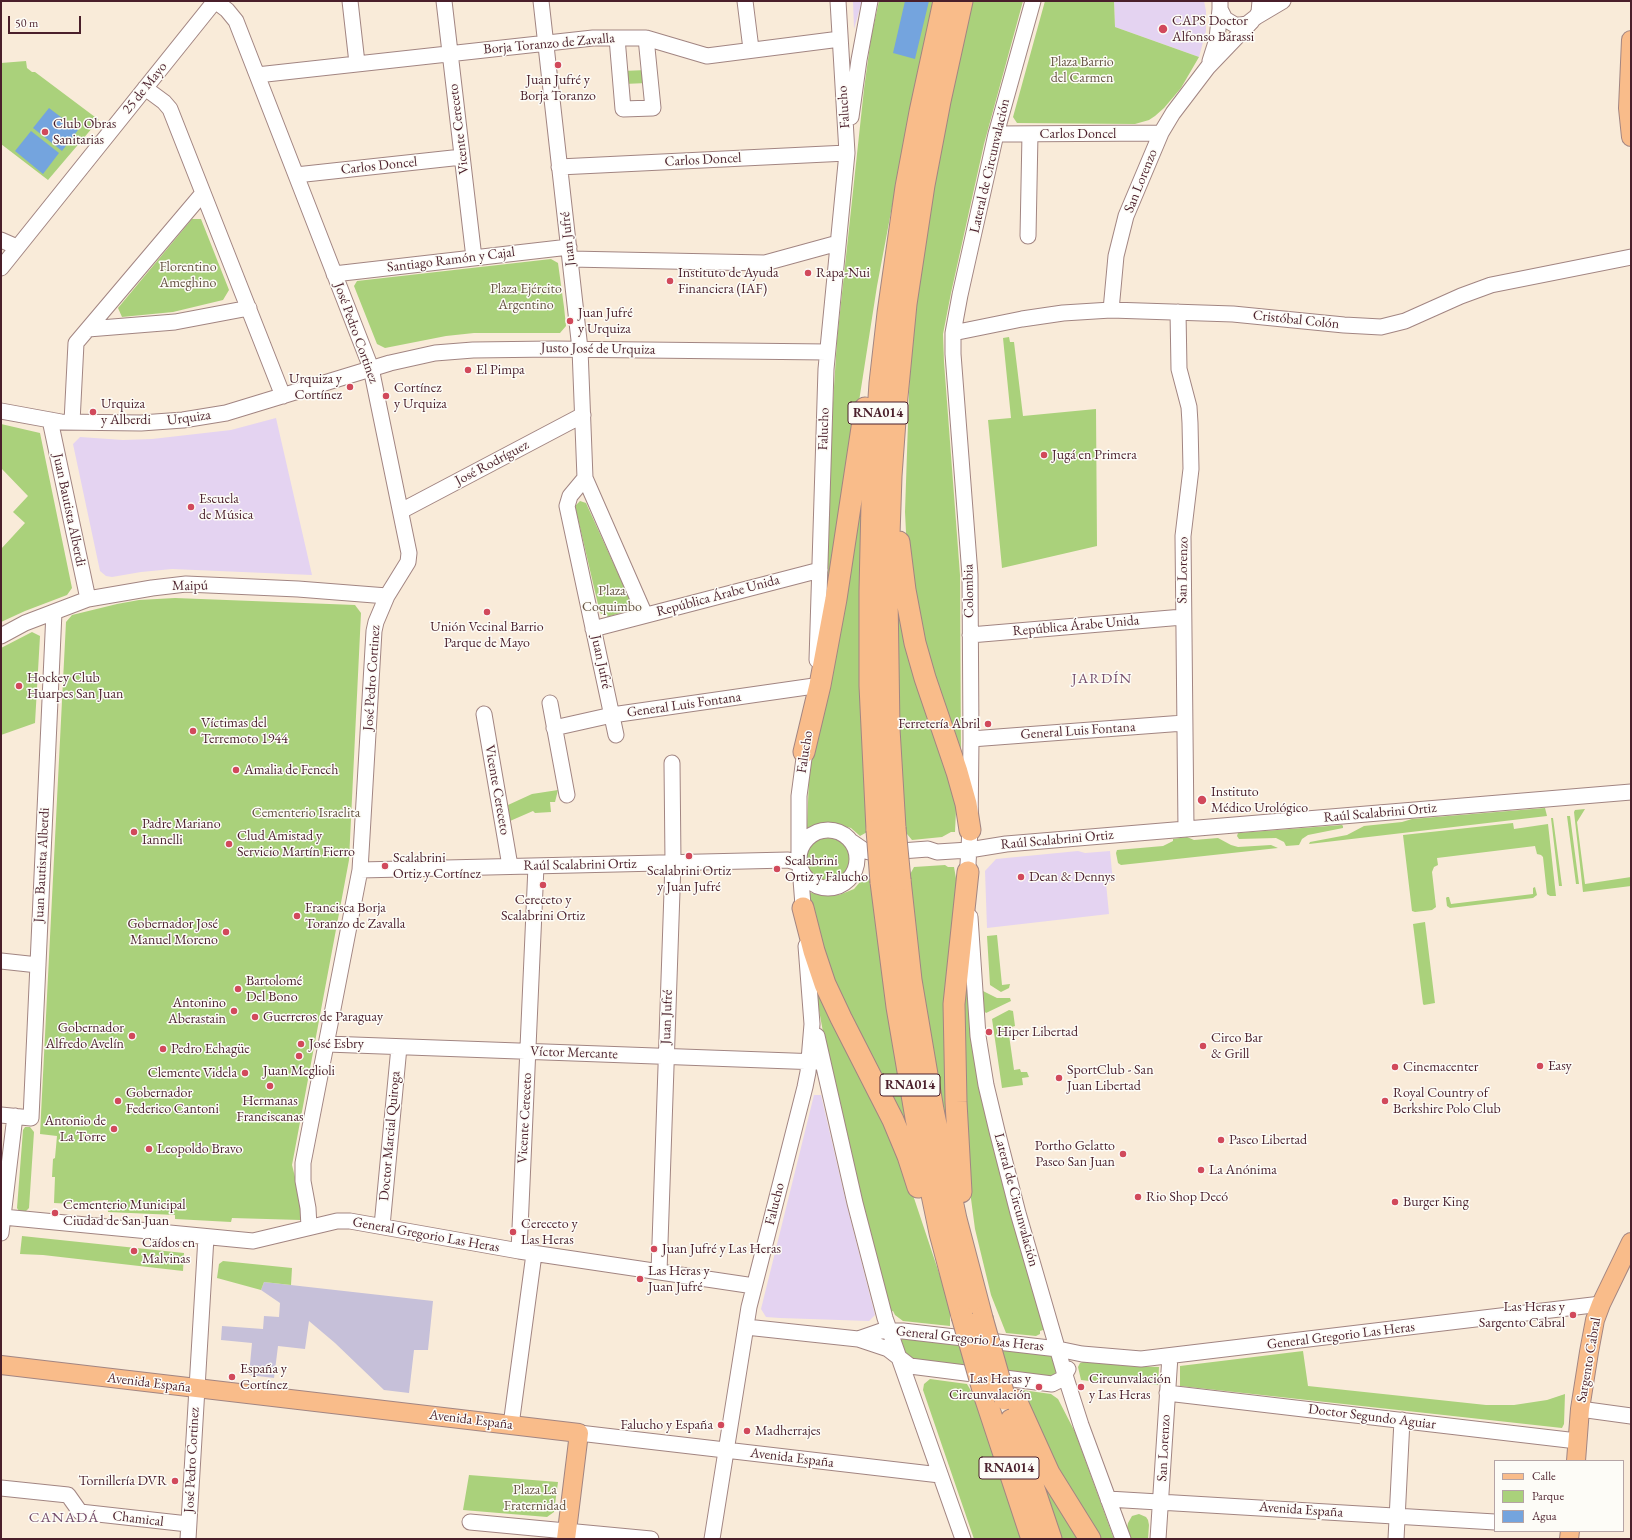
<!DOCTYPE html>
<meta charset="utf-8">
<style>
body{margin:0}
#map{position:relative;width:1632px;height:1540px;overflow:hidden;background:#f9ebd9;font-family:"EB Garamond",serif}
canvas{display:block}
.frame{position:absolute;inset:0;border:2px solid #4a1f2b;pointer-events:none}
.legend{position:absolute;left:1494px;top:1460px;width:130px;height:72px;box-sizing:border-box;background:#fdfcf7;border:1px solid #b5a4a5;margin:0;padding:5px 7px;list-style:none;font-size:12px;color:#4a1f2b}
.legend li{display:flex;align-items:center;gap:8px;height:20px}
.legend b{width:20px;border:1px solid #b5a4a5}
.scale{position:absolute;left:8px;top:16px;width:73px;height:18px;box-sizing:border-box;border:2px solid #4a1f2b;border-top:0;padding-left:5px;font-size:12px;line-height:14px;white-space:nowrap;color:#4a1f2b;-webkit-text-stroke:3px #fdfcf7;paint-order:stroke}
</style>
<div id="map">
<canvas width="1632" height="1540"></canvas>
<div class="frame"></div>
<ul class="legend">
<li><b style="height:5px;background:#f9bc8a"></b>Calle</li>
<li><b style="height:11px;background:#aad17b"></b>Parque</li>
<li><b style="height:11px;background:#74a4de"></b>Agua</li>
</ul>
<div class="scale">50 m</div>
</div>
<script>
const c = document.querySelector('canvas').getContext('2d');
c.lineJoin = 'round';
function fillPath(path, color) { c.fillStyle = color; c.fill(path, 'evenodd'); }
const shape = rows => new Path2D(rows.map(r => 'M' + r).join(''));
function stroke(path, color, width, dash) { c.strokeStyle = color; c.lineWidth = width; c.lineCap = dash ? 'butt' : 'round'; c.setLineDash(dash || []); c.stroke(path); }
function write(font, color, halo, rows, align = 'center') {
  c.font = font + ' "EB Garamond",serif'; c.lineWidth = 3; c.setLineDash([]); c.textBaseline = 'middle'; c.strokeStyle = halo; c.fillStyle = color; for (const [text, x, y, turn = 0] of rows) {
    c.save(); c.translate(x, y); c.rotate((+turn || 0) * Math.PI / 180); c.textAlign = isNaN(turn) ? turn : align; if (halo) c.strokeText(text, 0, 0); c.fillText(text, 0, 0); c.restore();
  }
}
fillPath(shape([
 [853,1,862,1,854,29],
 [1114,1,1204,1,1206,11,1206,31,1199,57,1115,27],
 [276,418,312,575,172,569,141,572,112,577,106,576,100,571,73,444,80,437,123,440,152,439,231,430],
 [1078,851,1085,853,1110,851,1113,882,1106,883,1109,914,987,928,985,871,996,859],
 [814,1095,821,1095,846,1202,875,1315,869,1321,780,1318,766,1317,761,1309]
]), '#e4d3f1');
fillPath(shape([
 [264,1282,433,1301,428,1350,414,1350,409,1393,384,1390,335,1343,309,1321,305,1349,278,1346,274,1378,249,1375,252,1343,221,1340,222,1326,263,1329,264,1316,279,1317,280,1303,261,1290]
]), '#c6c0d9');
fillPath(shape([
 [879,1,935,1,904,143,877,286,825,619,833,403,837,340,864,89,871,38],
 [972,1,1023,1,984,144,951,293,943,334,944,362,960,575,961,756,929,668,907,553,905,512,910,363,917,290,947,108],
 [1045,1,1114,1,1115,27,1199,57,1181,88,1164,108,1155,116,1149,120,1135,124,1017,123,1013,117],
 [26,61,27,68,32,72,35,72,99,120,48,180,1,144,1,63],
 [646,70,647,83,624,84,623,71],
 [192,219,201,219,229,290,223,300,173,312,122,317,118,308],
 [551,259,558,263,564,307,566,326,560,333,474,333,446,336,385,348,377,344,354,286,357,281],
 [1009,337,1010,342,1014,342,1023,416,1096,409,1097,546,1002,568,988,420,1011,418,1003,338],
 [1,424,40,433,72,588,67,595,25,611,1,622,1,549,25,523,13,512,28,496,1,468],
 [862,460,869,831,860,836,851,828,831,823,823,823,807,828,809,777,815,734],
 [580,501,586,503,631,602,627,611,607,617,600,613,575,506],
 [897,567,954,790,956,810,955,832,951,832,942,837,912,840,902,828,899,732],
 [175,598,355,605,361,613,349,860,292,1165,300,1197,301,1220,232,1218,231,1222,175,1219,175,1215,108,1212,108,1200,92,1201,92,1205,54,1203,55,1177,52,1177,53,1159,55,1158,57,1136,40,1134,66,622,72,615,117,604,139,600],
 [32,632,40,636,35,723,1,735,1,648],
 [558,790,555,802,550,802,551,812,535,813,533,811,510,821,508,805,532,794],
 [1545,808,1547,816,1309,844,1310,842,1347,835,1364,826,1402,822,1412,819],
 [1585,809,1577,822,1585,884,1631,877,1631,886,1583,892,1574,812,1575,810],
 [1567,816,1570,816,1579,884,1576,884],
 [1551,818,1553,818,1562,886,1559,886],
 [1513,823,1514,829,1548,824,1556,896,1550,896,1547,894,1543,857,1541,855,1537,854,1535,846,1437,858,1438,865,1434,867,1432,872,1436,907,1432,910,1415,912,1412,911,1403,835],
 [1342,825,1343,826,1343,828,1308,835,1302,839,1299,845,1286,846,1284,842,1276,838,1239,839,1237,836,1238,833],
 [1187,837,1194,840,1218,838,1231,845,1238,847,1271,845,1278,848,1121,865,1118,863,1116,853,1117,850,1163,846,1173,841,1173,839],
 '806 860a22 22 0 1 1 44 0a22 22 0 1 1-44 0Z',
 [945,865,948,867,954,867,957,884,950,1145,931,1047,907,880,914,867],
 [866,875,874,883,873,900,875,921,886,1001,907,1126,911,1140,820,959,808,892,824,896,839,895,854,889],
 [1535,887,1537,895,1533,898,1450,908,1447,906,1446,898,1447,897,1449,897,1451,904,1533,894,1533,888],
 [1425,922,1435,1003,1424,1005,1423,1004,1413,924],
 [997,935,1002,985,1010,984,1009,988,1001,992,990,985,987,936],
 [964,941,969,1008,1046,1329,1040,1331,1040,1334,1036,1336,1006,1333,991,1295,975,1229,968,1176,964,1132],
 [815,988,880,1114,912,1192,953,1315,950,1315,950,1326,903,1321,895,1315,893,1311,890,1312,829,1065],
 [983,991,997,998,1010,998,1011,1001,986,1013,984,1011],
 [1009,1010,1013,1011,1015,1026,1008,1028,1014,1070,1020,1069,1021,1072,1027,1072,1029,1077,1022,1078,1023,1085,1002,1088,992,1019],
 [25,1127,30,1127,34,1132,29,1208,24,1213,19,1211,17,1208,23,1130],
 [22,1236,184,1253,183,1271,43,1255,20,1254],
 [223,1261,292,1268,291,1285,264,1282,261,1290,217,1278,219,1264],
 [902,1338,1052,1355,1056,1373,1050,1378,907,1358,901,1340],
 [1303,1351,1308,1386,1486,1405,1514,1405,1547,1400,1565,1394,1564,1424,1562,1428,1180,1386,1180,1366],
 [1086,1361,1127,1366,1159,1367,1158,1385,1117,1379,1116,1384,1081,1380,1078,1367,1080,1363],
 [930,1379,967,1384,974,1396,1022,1539,974,1539,923,1390,924,1384],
 [1022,1390,1051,1394,1058,1399,1075,1432,1114,1539,1096,1539,1074,1502,1024,1401],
 [1027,1441,1084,1539,1062,1539],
 [469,1475,558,1482,554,1512,547,1517,463,1510],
 [1139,1514,1146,1517,1148,1520,1149,1525,1148,1539,1131,1539,1127,1528,1128,1523,1132,1516]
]), '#aad17b');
fillPath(shape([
 [905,1,929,1,915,59,893,53],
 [49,108,78,130,62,151,33,128],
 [31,131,59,153,43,174,15,151]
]), '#74a4de');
const minor = shape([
 [215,1,227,10,236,21,371,368,409,553,408,562,387,596,376,622,374,631,360,870,303,1163,303,1181,308,1208,309,1227],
 [350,1,357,63],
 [444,1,474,258],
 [541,1,580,349,585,478,645,615],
 [745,1,751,49],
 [1220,1,1220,9,1225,19,1235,25,1241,25,1247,24,1256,17,1259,12,1260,1],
 [1256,17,1283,1],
 [617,38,623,109,653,108,646,38],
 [1210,61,1217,39,1220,9],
 [257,75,593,38,646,38,707,56,840,39],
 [145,88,164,102,170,109,283,396],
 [851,117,859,60,870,1],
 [996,134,1161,133],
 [559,167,847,153],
 [296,175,462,157],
 [1028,236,1030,134],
 [1,240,17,247],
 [570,259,765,263,838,243],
 [1,268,215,1],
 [334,274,569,247],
 [1111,310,1116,256,1126,216,1161,133,1173,113,1208,67,1252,21],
 [1178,312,1179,369,1189,407,1190,423,1191,469,1183,536,1186,829],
 [88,329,175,322,249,308],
 [953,333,1022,319,1063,313,1111,310,1233,314,1344,325,1381,327,1405,321,1461,296,1491,285,1631,257],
 [1,411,61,422,141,423,183,420,226,413,390,363,435,353,473,350,553,349,827,352],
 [50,420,88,599],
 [72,422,76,343,203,193],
 [585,478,570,496,567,506,616,735],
 [401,511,583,415],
 [593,629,820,570],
 [970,635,1183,617],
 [1,636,25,623,88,599,152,588,186,584,298,589,387,596],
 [817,660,826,369,847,153,838,1],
 [550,703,567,795],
 [484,714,510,866],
 [554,728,612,715,814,686],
 [971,739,1184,723],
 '799 859a29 29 0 1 1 58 0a29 29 0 1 1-58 0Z',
 [852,842,865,851,874,853,928,849,937,852,969,850,1006,844,1631,792],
 [799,858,799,796,806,743],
 [800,867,804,918],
 [360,870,788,860,799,863],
 [969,882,968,864,970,830,971,739,970,575,953,354,953,333,960,295,996,134,1033,1],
 [970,917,978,1036,986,1085,997,1131,1018,1213,1065,1375,1081,1425,1123,1539],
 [1,961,38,965],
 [817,1036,855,1203,885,1318,963,1539],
 [327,1044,819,1062],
 [1,1115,31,1118,54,612],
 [3,1217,253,1241,337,1221,350,1221,519,1251,754,1286],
 [382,1226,399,1047],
 [1,1233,15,1116],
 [519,1251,536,866],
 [659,1272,673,862,672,763],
 [746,1327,858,1339,888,1349,910,1366,1052,1384,1062,1379,1068,1369],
 [858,1339,881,1331,903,1331,1058,1349,1082,1354,1141,1359,1601,1304],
 [1167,1393,1577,1441],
 [1580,1409,1631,1416],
 [511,1425,534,1254],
 [579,1433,940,1475],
 [1,1488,68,1495,80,1512,188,1524],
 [1108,1499,1495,1522],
 [470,1522,651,1539],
 [188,1539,206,1237],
 [712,1539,749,1307,805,1087,808,1072,812,1024,806,946],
 [1158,1539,1170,1356],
 [1396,1539,1402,1420]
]);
const major = shape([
 [1631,40,1628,108,1631,137],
 [1,1365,579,1433,566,1539],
 [1576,1461,1580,1409,1589,1352,1595,1320,1601,1304,1631,1242],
 [1569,1539,1570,1531]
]);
const highway = shape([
 [899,542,905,590,915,643,925,678,957,772,966,804,970,830],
 [804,752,820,685,836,599,865,408],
 [895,828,889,729,887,594,891,476,896,407,906,304,924,185,940,101,962,1],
 [877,830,870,686,870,591,872,503,880,383,888,313,906,187,920,112,944,1],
 [900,880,911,980,933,1110,956,1219,982,1318],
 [881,882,897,1007,916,1118,940,1233,962,1316],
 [803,908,814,951,825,984,841,1018,893,1120,908,1156,918,1187],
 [961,1192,956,1102,954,1004,968,872],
 [985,1397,1032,1539],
 [1016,1400,1049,1473,1090,1539],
 [1011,1420,1051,1539]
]);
stroke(minor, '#a28582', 17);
stroke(major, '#a28582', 20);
stroke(highway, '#a28582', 23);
stroke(minor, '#fff', 15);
stroke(major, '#f9bc8a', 18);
stroke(highway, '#f9bc8a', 21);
const highwayBridge = shape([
 [895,828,900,880],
 [877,830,881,882],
 [962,1316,985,1397],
 [982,1318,1005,1399]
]);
stroke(highwayBridge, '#a28582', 23, []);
stroke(highwayBridge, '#f9bc8a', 21);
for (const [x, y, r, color] of [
 [1163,29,5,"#d1495b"],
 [558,65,4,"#d1495b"],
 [45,132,4,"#d1495b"],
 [808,273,4,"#d1495b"],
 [670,281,4,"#d1495b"],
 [570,321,4,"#d1495b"],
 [468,370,4,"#d1495b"],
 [350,387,4,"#d1495b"],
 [386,396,4,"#d1495b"],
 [93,412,4,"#d1495b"],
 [1044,455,4,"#d1495b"],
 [191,507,4,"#d1495b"],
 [487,612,4,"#d1495b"],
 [19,686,4,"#d1495b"],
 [988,724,4,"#d1495b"],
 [193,731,4,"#d1495b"],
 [236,770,4,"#d1495b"],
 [1202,800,5,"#d1495b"],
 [134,832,4,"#d1495b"],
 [229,844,4,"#d1495b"],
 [689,856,4,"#d1495b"],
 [385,866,4,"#d1495b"],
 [777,869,4,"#d1495b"],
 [1021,877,4,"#d1495b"],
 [543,885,4,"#d1495b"],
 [297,916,4,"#d1495b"],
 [226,932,4,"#d1495b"],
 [238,989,4,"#d1495b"],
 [234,1011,4,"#d1495b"],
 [255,1017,4,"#d1495b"],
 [989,1032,4,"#d1495b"],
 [132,1036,4,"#d1495b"],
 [301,1044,4,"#d1495b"],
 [1203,1046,4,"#d1495b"],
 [163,1049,4,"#d1495b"],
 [299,1056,4,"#d1495b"],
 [1540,1066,4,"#d1495b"],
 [1395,1067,4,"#d1495b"],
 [245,1073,4,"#d1495b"],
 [1059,1078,4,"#d1495b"],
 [270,1086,4,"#d1495b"],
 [118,1101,4,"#d1495b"],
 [1385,1101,4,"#d1495b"],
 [114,1129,4,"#d1495b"],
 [1221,1140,4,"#d1495b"],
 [149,1149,4,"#d1495b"],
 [1123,1154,4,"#d1495b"],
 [1201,1170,4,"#d1495b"],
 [1138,1197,4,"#d1495b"],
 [1395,1202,4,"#d1495b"],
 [55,1213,4,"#d1495b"],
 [513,1232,4,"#d1495b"],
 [654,1249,4,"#d1495b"],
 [134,1251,4,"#d1495b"],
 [640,1279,4,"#d1495b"],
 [1573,1315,4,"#d1495b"],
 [232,1377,4,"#d1495b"],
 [1039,1387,4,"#d1495b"],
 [1081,1387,4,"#d1495b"],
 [721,1425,4,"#d1495b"],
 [747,1431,4,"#d1495b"],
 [175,1481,4,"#d1495b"]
]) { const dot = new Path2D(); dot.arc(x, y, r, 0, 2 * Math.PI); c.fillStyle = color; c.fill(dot); stroke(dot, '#fdfcf7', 1.5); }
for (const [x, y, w] of [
 [878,413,60],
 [910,1085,60],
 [1009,1468,60]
]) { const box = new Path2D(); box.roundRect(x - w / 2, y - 11, w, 22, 3); c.fillStyle = '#fdfcf7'; c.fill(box); stroke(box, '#4a1f2b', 1); }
write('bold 13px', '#4a1f2b', null, [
 ["RNA014",878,413],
 ["RNA014",910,1085],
 ["RNA014",1009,1468]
]);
write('14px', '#4a1f2b', '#fdfcf7', [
 ["CAPS Doctor",1172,21],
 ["Alfonso Barassi",1172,37],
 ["Juan Jufré y",558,80,"center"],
 ["Borja Toranzo",558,96,"center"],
 ["Club Obras",53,124],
 ["Sanitarias",53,140],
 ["Instituto de Ayuda",678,273],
 ["Financiera (IAF)",678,289],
 ["Rapa-Nui",816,273],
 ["Juan Jufré",578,313],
 ["y Urquiza",578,329],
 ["El Pimpa",476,370],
 ["Urquiza y",342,379,"right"],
 ["Cortínez",342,395,"right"],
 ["Cortínez",394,388],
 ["y Urquiza",394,404],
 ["Urquiza",101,404],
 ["y Alberdi",101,420],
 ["Jugá en Primera",1052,455],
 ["Escuela",199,499],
 ["de Música",199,515],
 ["Unión Vecinal Barrio",487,627,"center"],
 ["Parque de Mayo",487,643,"center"],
 ["Hockey Club",27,678],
 ["Huarpes San Juan",27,694],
 ["Víctimas del",201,723],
 ["Terremoto 1944",201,739],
 ["Ferretería Abril",980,724,"right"],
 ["Amalia de Fenech",244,770],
 ["Instituto",1211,792],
 ["Médico Urológico",1211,808],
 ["Padre Mariano",142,824],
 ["Iannelli",142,840],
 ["Clud Amistad y",237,836],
 ["Servicio Martín Fierro",237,852],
 ["Scalabrini",393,858],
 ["Ortiz y Cortínez",393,874],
 ["Scalabrini",785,861],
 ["Ortiz y Falucho",785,877],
 ["Scalabrini Ortiz",689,871,"center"],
 ["y Juan Jufré",689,887,"center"],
 ["Dean & Dennys",1029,877],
 ["Cereceto y",543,900,"center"],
 ["Scalabrini Ortiz",543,916,"center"],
 ["Francisca Borja",305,908],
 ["Toranzo de Zavalla",305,924],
 ["Gobernador José",218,924,"right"],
 ["Manuel Moreno",218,940,"right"],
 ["Bartolomé",246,981],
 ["Del Bono",246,997],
 ["Antonino",226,1003,"right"],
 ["Aberastain",226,1019,"right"],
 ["Guerreros de Paraguay",263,1017],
 ["Gobernador",124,1028,"right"],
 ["Alfredo Avelín",124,1044,"right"],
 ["Hiper Libertad",997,1032],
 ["Circo Bar",1211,1038],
 ["& Grill",1211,1054],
 ["José Esbry",309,1044],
 ["Pedro Echagüe",171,1049],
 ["Easy",1548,1066],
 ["Cinemacenter",1403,1067],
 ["SportClub - San",1067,1070],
 ["Juan Libertad",1067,1086],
 ["Juan Meglioli",299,1071,"center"],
 ["Clemente Videla",237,1073,"right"],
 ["Gobernador",126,1093],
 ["Federico Cantoni",126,1109],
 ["Royal Country of",1393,1093],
 ["Berkshire Polo Club",1393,1109],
 ["Hermanas",270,1101,"center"],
 ["Franciscanas",270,1117,"center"],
 ["Antonio de",106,1121,"right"],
 ["La Torre",106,1137,"right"],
 ["Paseo Libertad",1229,1140],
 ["Portho Gelatto",1115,1146,"right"],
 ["Paseo San Juan",1115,1162,"right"],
 ["Leopoldo Bravo",157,1149],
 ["La Anónima",1209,1170],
 ["Rio Shop Decó",1146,1197],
 ["Burger King",1403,1202],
 ["Cementerio Municipal",63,1205],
 ["Ciudad de San Juan",63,1221],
 ["Cereceto y",521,1224],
 ["Las Heras",521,1240],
 ["Caídos en",142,1243],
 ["Malvinas",142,1259],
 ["Juan Jufré y Las Heras",662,1249],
 ["Las Heras y",648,1271],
 ["Juan Jufré",648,1287],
 ["Las Heras y",1565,1307,"right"],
 ["Sargento Cabral",1565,1323,"right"],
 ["España y",240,1369],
 ["Cortínez",240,1385],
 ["Las Heras y",1031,1379,"right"],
 ["Circunvalación",1031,1395,"right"],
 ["Circunvalación",1089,1379],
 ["y Las Heras",1089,1395],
 ["Falucho y España",713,1425,"right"],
 ["Madherrajes",755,1431],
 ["Tornillería DVR",167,1481,"right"]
], 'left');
write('14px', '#4a1f2b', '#fdfcf7', [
 ["Borja Toranzo de Zavalla",549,44,-5],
 ["25 de Mayo",145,88,-51],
 ["Falucho",844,107,-94],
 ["Vicente Cereceto",459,129,-97],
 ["Carlos Doncel",1078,134],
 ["Carlos Doncel",703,160,-3],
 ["Carlos Doncel",379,166,-6],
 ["Lateral de Circunvalación",990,166,-77],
 ["San Lorenzo",1141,181,-68],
 ["Juan Jufré",568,239,-96],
 ["Santiago Ramón y Cajal",451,260,-7],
 ["Cristóbal Colón",1296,320,6],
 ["José Pedro Cortinez",356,333,70],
 ["Justo José de Urquiza",598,349,1],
 ["Urquiza",189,418,-8],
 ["Falucho",824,429,-88],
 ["José Rodríguez",492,463,-28],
 ["Juan Bautista Alberdi",69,510,78],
 ["San Lorenzo",1183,570,-89],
 ["Maipú",190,586,-1],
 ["Colombia",969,591,-91],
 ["República Árabe Unida",718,596,-15],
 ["República Árabe Unida",1076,626,-5],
 ["Juan Jufré",601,662,78],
 ["José Pedro Cortinez",372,678,-86],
 ["General Luis Fontana",684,705,-8],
 ["General Luis Fontana",1078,731,-4],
 ["Falucho",805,752,-81],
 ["Vicente Cereceto",497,790,80],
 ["Raúl Scalabrini Ortiz",1380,813,-5],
 ["Raúl Scalabrini Ortiz",1057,840,-5],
 ["Juan Bautista Alberdi",42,865,-87],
 ["Raúl Scalabrini Ortiz",580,865,-1],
 ["Juan Jufré",667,1017,-88],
 ["Víctor Mercante",574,1053,2],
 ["Vicente Cereceto",525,1118,-87],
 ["Doctor Marcial Quiroga",390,1136,-85],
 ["Lateral de Circunvalación",1016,1200,75],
 ["Falucho",775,1204,-76],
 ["General Gregorio Las Heras",426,1235,10],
 ["General Gregorio Las Heras",1341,1336,-7],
 ["General Gregorio Las Heras",970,1339,6],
 ["Sargento Cabral",1589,1360,-80],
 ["Avenida España",149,1383,7],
 ["Doctor Segundo Aguiar",1372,1417,7],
 ["Avenida España",471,1420,7],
 ["San Lorenzo",1164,1448,-87],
 ["Avenida España",792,1458,7],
 ["José Pedro Cortinez",192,1460,-87],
 ["Avenida España",1301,1510,4],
 ["Chamical",138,1519,7]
]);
write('14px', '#675443', '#fdfcf7', [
 ["Plaza Barrio",1082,62],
 ["del Carmen",1082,78],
 ["Florentino",188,267],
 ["Ameghino",188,283],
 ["Plaza Ejército",526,289],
 ["Argentino",526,305],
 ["Plaza",612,591],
 ["Coquimbo",612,607],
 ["Cementerio Israelita",306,813],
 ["Plaza La",535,1490],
 ["Fraternidad",535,1506]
]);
c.letterSpacing = '1px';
write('15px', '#764e6c', '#fdfcf7', [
 ["JARDÍN",1102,679],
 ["CANADÁ",64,1518]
]);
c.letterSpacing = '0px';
</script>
